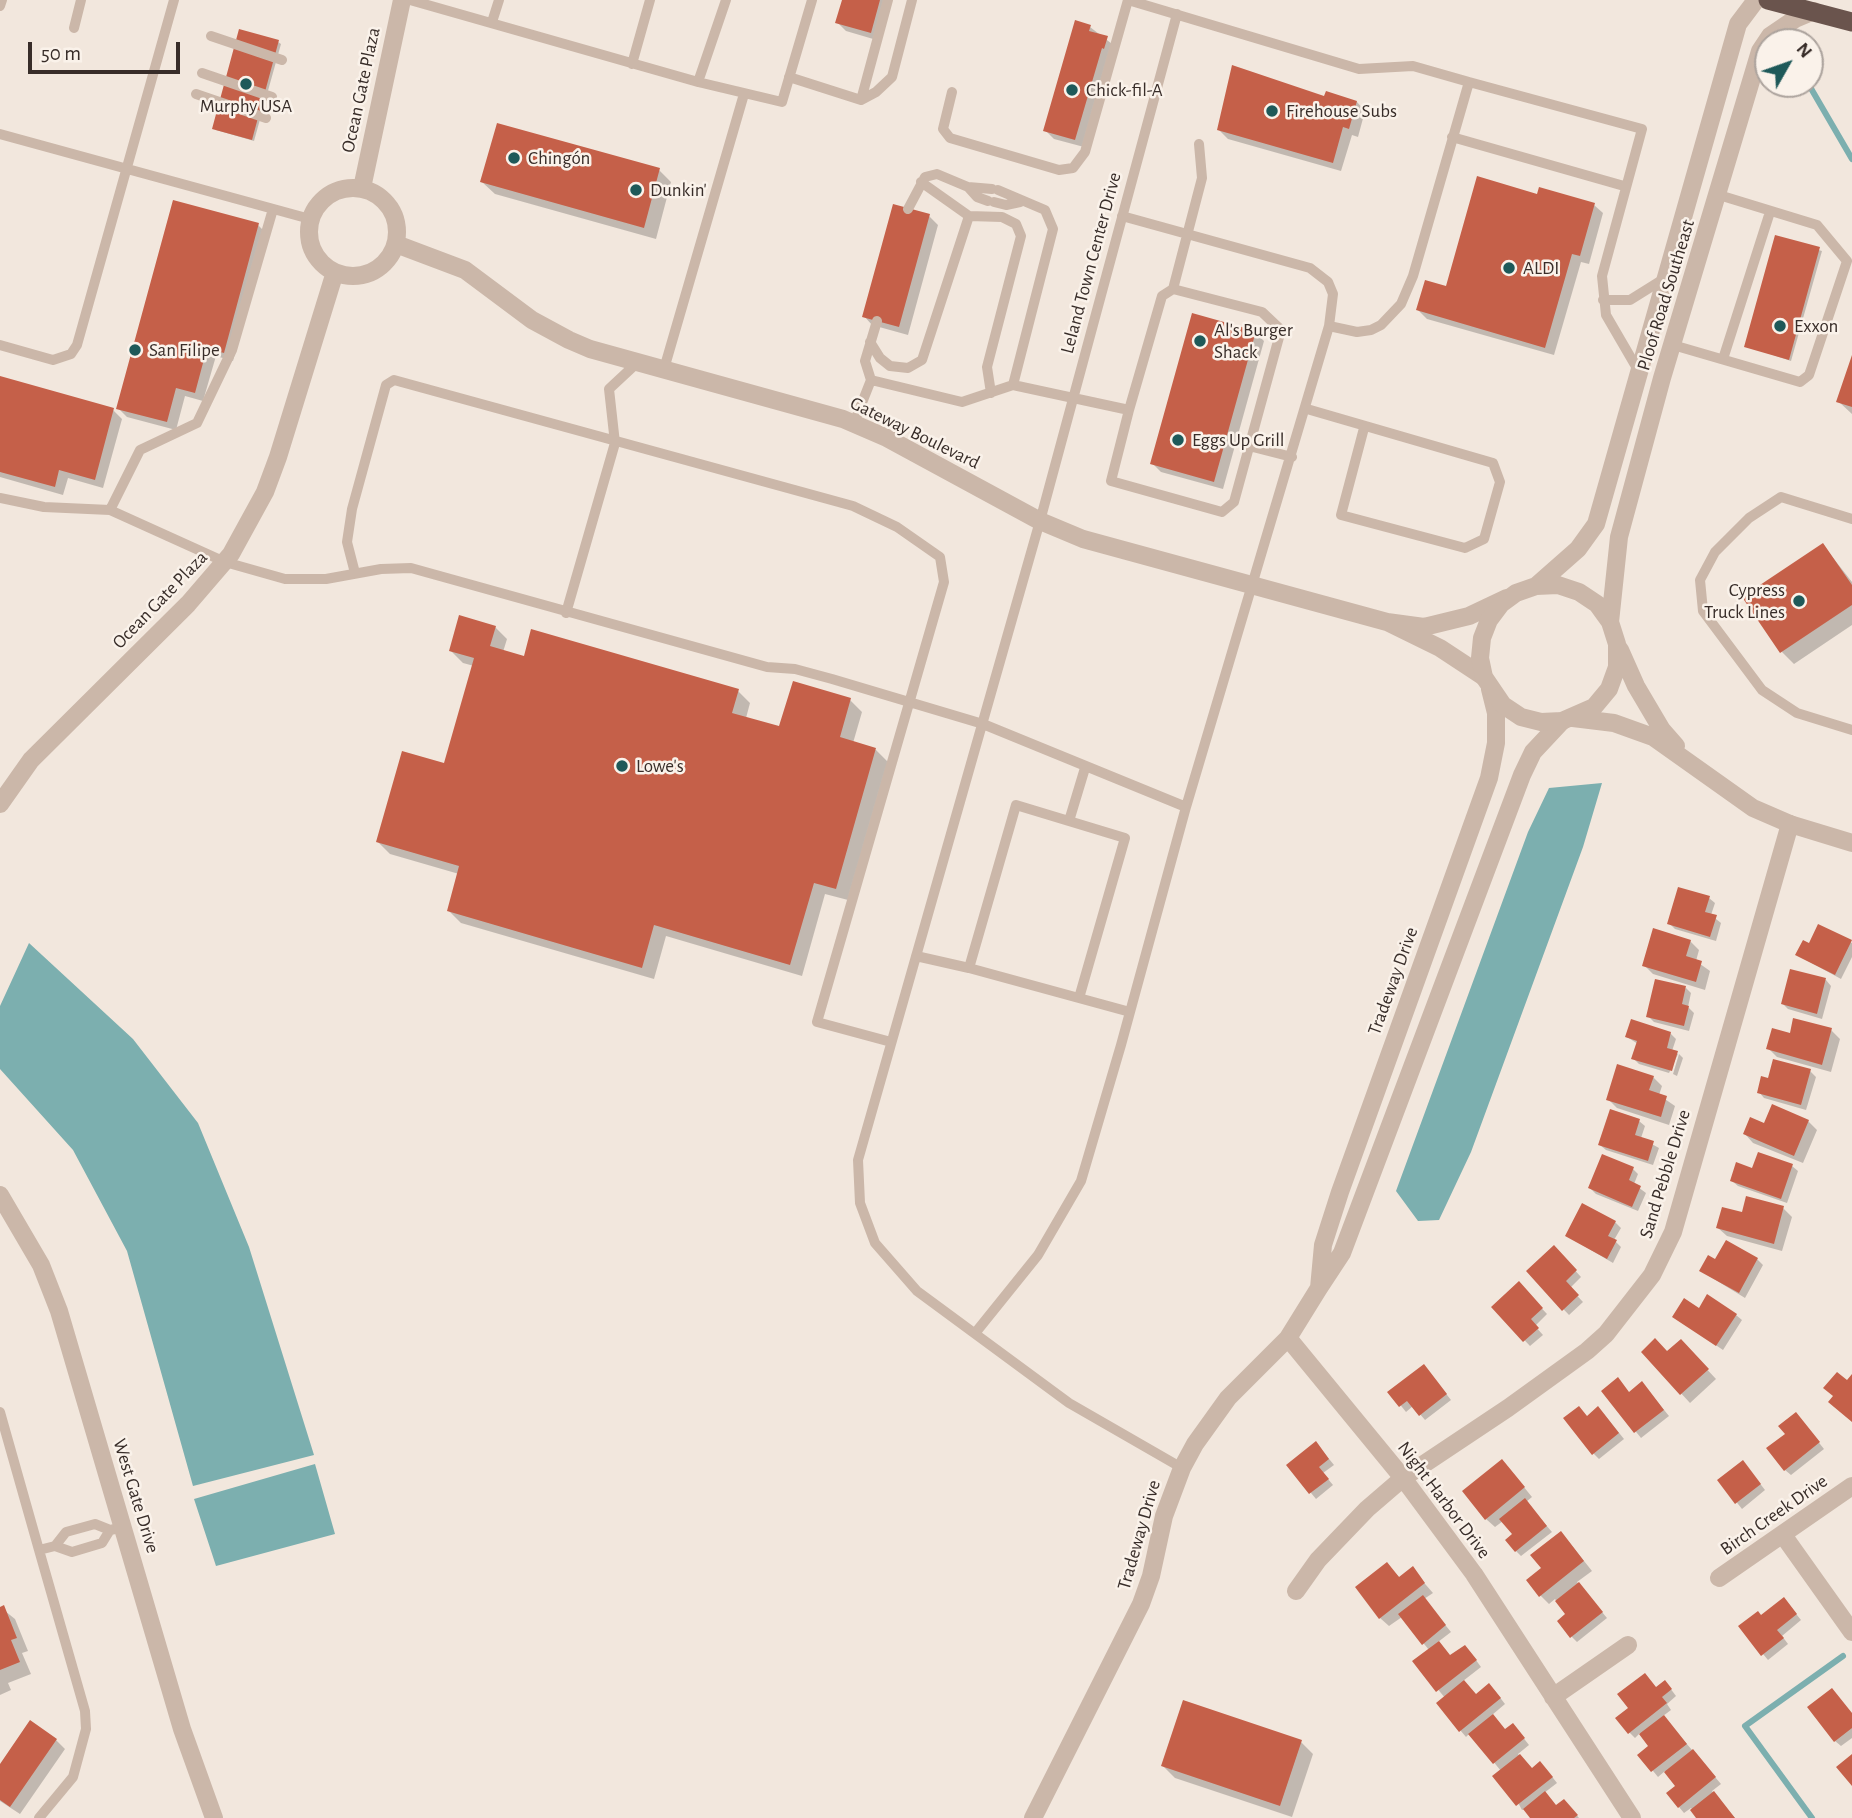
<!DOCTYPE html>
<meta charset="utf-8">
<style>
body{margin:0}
#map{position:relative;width:1852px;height:1818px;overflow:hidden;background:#f2e7dd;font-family:"Alegreya Sans",sans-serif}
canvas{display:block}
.north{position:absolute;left:1754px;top:28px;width:70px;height:70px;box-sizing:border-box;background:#faf2ea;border:2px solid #aca39d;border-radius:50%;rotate:50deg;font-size:19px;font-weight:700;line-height:28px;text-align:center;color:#382d29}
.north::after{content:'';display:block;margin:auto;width:24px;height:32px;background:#1e5959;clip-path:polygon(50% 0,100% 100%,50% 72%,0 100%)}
.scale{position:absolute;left:28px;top:42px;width:152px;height:32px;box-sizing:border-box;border:4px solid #382d29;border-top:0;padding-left:9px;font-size:21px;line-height:24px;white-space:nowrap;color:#382d29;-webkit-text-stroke:5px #faf2ea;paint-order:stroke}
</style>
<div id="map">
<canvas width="1852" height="1818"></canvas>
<div class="north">N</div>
<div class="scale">50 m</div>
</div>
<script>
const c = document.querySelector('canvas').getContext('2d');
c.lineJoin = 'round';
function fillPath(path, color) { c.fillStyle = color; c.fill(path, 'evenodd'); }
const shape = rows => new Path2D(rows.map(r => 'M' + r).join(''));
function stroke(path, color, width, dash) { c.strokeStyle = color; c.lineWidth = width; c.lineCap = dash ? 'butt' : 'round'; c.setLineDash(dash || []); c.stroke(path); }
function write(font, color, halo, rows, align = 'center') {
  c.font = font + ' "Alegreya Sans",sans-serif'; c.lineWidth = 5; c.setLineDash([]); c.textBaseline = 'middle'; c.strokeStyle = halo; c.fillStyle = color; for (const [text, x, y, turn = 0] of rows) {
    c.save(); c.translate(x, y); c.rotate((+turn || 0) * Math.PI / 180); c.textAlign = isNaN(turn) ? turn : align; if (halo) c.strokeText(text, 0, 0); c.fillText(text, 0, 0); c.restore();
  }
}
fillPath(shape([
 [1602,783,1583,847,1471,1152,1439,1220,1418,1221,1396,1191,1528,832,1549,788],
 [29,943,133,1039,198,1123,249,1247,314,1455,193,1486,127,1251,73,1150,0,1069,0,1006],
 [315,1464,335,1534,216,1566,194,1499]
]), '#7cafaf');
fillPath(shape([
 [843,0,891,0,880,41,846,31,837,22],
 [1090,27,1116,47,1084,147,1054,139,1045,130],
 [278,42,281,44,254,141,216,130,214,128],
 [1325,98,1357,102,1365,111,1358,137,1352,135,1341,171,1228,139,1219,130],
 [659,170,671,182,656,239,495,194,482,182],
 [1538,196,1594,205,1603,213,1589,264,1581,262,1554,355,1427,319,1418,310,1447,288],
 [929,216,938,225,908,335,872,325,864,316],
 [258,225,267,234,233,361,216,356,203,401,185,396,176,430,127,417,118,408],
 [1777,237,1822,251,1791,361,1746,346],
 [1255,332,1264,341,1223,489,1161,472,1152,463],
 [1852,360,1852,414,1838,401],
 [0,378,113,410,122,419,103,488,68,478,63,495,0,477],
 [1823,545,1852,582,1852,625,1794,664,1782,652],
 [495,627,507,639,503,652,525,658,738,691,750,703,746,718,781,729,850,700,862,712,853,743,876,750,888,762,848,900,825,894,802,976,666,936,654,979,461,923,449,911,459,874,390,854,378,842,445,765,474,666,463,663,451,651],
 [1709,898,1715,903,1711,915,1721,923,1716,941,1675,929,1669,923],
 [1819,926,1852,943,1852,957,1841,979,1797,955,1810,945],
 [1690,941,1699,950,1696,961,1710,971,1705,990,1653,974,1644,965],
 [1792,971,1826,980,1831,986,1822,1019,1788,1009,1783,1004],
 [1686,988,1691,993,1688,1007,1694,1013,1689,1031,1654,1022,1648,1016],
 [1831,1030,1840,1039,1831,1072,1777,1057,1768,1048,1791,1035],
 [1670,1033,1676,1039,1672,1051,1678,1054,1669,1073,1639,1064,1633,1058,1638,1044,1627,1037],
 [1679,1054,1683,1058,1677,1076,1673,1074],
 [1810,1071,1816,1077,1806,1110,1764,1098,1759,1092,1770,1080],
 [1653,1077,1662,1086,1659,1095,1675,1106,1669,1125,1617,1108,1608,1099],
 [1639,1121,1645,1126,1641,1138,1659,1148,1653,1165,1606,1150,1600,1145],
 [1808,1121,1817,1130,1803,1163,1753,1143,1745,1134,1765,1125],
 [1792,1166,1798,1171,1787,1203,1738,1186,1732,1181,1753,1170],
 [1633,1169,1638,1174,1634,1184,1646,1193,1638,1211,1596,1194,1590,1188],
 [1783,1208,1792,1217,1782,1251,1727,1236,1718,1228,1743,1214],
 [1615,1222,1621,1228,1614,1240,1621,1247,1613,1263,1567,1236],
 [1554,1247,1581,1277,1570,1288,1583,1302,1569,1315,1528,1272],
 [1757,1259,1763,1265,1745,1298,1701,1271,1716,1262],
 [1519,1284,1547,1314,1535,1326,1543,1335,1530,1346,1493,1307],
 [1699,1310,1736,1315,1742,1320,1723,1350,1674,1317],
 [1689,1350,1716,1379,1690,1403,1643,1352],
 [1429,1372,1451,1400,1425,1420,1413,1406,1406,1412,1390,1392],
 [1647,1389,1669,1416,1641,1438,1603,1391,1629,1393],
 [1604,1414,1624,1439,1599,1459,1594,1454,1587,1417],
 [1801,1420,1824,1449,1791,1475,1785,1470,1787,1434],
 [1321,1449,1334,1465,1323,1473,1333,1485,1316,1499,1288,1465],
 [1748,1468,1765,1490,1742,1509,1719,1480],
 [1510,1470,1532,1497,1526,1502,1552,1532,1521,1556,1516,1551,1514,1534,1503,1521,1495,1527,1486,1519],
 [1569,1542,1592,1571,1577,1582,1607,1618,1577,1642,1572,1637,1568,1615,1555,1599,1549,1604,1540,1595],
 [1387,1564,1400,1578,1412,1569,1433,1593,1424,1599,1451,1632,1438,1642,1451,1657,1470,1652,1481,1667,1463,1681,1476,1696,1495,1691,1505,1704,1492,1715,1505,1731,1518,1731,1529,1745,1518,1754,1532,1770,1546,1769,1557,1783,1544,1793,1557,1807,1570,1807,1579,1818,1532,1818,1525,1809,1522,1810,1501,1771,1470,1733,1466,1737,1438,1704,1445,1698,1415,1661,1429,1650,1402,1617,1389,1626,1380,1618],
 [1789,1605,1801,1620,1782,1636,1788,1644,1768,1660,1763,1654,1762,1616],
 [0,1607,15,1619,28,1651,22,1653,31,1674,8,1683,11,1690,0,1695],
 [1670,1688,1676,1696,1667,1704,1671,1710,1663,1716,1721,1784,1712,1791,1735,1818,1699,1818,1691,1808,1684,1813,1679,1807,1678,1786,1665,1771,1658,1777,1640,1755,1651,1746,1640,1733,1635,1738,1629,1732,1657,1689],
 [1852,1714,1852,1738,1841,1746,1835,1741],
 [56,1740,65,1749,20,1814,0,1801,0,1767],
 [1301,1742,1313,1754,1292,1817,1175,1778,1163,1766]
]), '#0003');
stroke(shape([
 [1809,85,1852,159],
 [1812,1818,1745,1726,1843,1656]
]), '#7cafaf', 6);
fillPath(shape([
 [842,0,880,0,871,33,835,23],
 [1075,20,1091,25,1089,31,1108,36,1104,49,1102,48,1075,140,1043,131],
 [239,29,279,40,252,140,212,129],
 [1232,65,1324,96,1326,91,1357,101,1349,129,1343,127,1333,163,1217,130],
 [497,123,660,168,644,228,480,182],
 [1477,176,1537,194,1539,187,1595,203,1580,256,1572,254,1545,348,1416,310,1425,280,1446,286],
 [173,200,259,223,224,353,207,348,195,393,176,388,167,422,116,409],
 [893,204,930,214,899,327,862,317],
 [1775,235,1820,247,1789,360,1744,347],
 [1192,313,1256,331,1214,482,1150,464],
 [1852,355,1852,407,1836,402],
 [0,376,114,408,95,480,59,470,55,487,0,472],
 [1823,543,1852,585,1852,605,1780,653,1742,597],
 [459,615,496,626,490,646,524,656,531,629,739,689,732,713,779,726,793,681,851,698,840,737,876,748,836,889,814,883,790,965,654,925,642,968,447,911,459,866,376,842,402,751,444,763,474,658,449,651],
 [1678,887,1710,896,1705,912,1717,915,1710,937,1667,924],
 [1818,924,1852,940,1835,975,1795,955,1803,940,1809,943],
 [1653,928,1691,940,1686,956,1702,961,1696,982,1642,966],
 [1790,969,1826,978,1817,1014,1781,1004],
 [1655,979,1686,986,1682,1004,1689,1006,1684,1026,1646,1017],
 [1793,1018,1832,1028,1822,1065,1766,1049,1772,1028,1790,1033],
 [1631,1019,1671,1032,1667,1048,1678,1051,1672,1071,1631,1059,1637,1041,1625,1037],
 [1773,1059,1811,1069,1801,1105,1757,1093,1761,1076,1768,1078],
 [1617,1064,1654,1076,1649,1090,1667,1096,1661,1117,1606,1100],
 [1772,1104,1809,1120,1794,1156,1743,1134,1750,1117,1764,1123],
 [1610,1109,1640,1119,1635,1135,1654,1141,1648,1161,1598,1145],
 [1758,1152,1793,1164,1781,1199,1730,1181,1736,1162,1752,1168],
 [1602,1154,1634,1167,1629,1180,1641,1186,1632,1207,1588,1188],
 [1746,1196,1784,1206,1774,1244,1716,1228,1722,1207,1742,1212],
 [1582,1203,1616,1221,1608,1236,1617,1240,1607,1259,1565,1236],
 [1726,1240,1758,1258,1739,1293,1699,1271,1708,1255,1715,1259],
 [1554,1245,1577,1270,1566,1281,1579,1295,1562,1311,1526,1271],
 [1519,1281,1543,1308,1531,1319,1539,1328,1523,1342,1491,1307],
 [1707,1294,1737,1314,1716,1346,1672,1317,1684,1298,1699,1308],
 [1655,1338,1667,1351,1681,1339,1709,1369,1680,1395,1641,1352],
 [1424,1364,1447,1394,1419,1416,1407,1401,1399,1407,1387,1392],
 [1837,1372,1847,1380,1852,1374,1852,1422,1828,1402,1833,1396,1823,1388],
 [1618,1377,1629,1392,1642,1381,1664,1410,1634,1433,1601,1391],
 [1579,1406,1587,1416,1598,1406,1619,1433,1592,1455,1563,1418],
 [1796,1412,1820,1442,1784,1471,1766,1448,1785,1434,1778,1426],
 [1316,1441,1329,1459,1319,1467,1329,1479,1309,1494,1286,1465],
 [1502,1459,1525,1487,1485,1520,1462,1491],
 [1743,1460,1761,1484,1735,1504,1717,1480],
 [1525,1498,1547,1526,1515,1552,1505,1540,1512,1534,1499,1519],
 [1561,1531,1584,1561,1539,1597,1526,1580,1541,1568,1530,1555],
 [1387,1562,1399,1577,1413,1566,1425,1583,1379,1619,1355,1587],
 [1579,1582,1603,1612,1570,1638,1557,1621,1565,1614,1555,1601],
 [1423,1595,1446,1625,1422,1645,1398,1614],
 [1784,1597,1797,1614,1777,1630,1784,1638,1761,1656,1738,1626,1758,1611,1761,1615],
 [4,1605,17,1638,11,1640,20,1662,0,1670,0,1607],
 [1439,1641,1450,1655,1465,1645,1477,1660,1436,1692,1412,1661],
 [1645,1673,1656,1687,1665,1680,1672,1689,1662,1697,1667,1703,1628,1734,1615,1718,1628,1708,1617,1694],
 [1464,1680,1476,1694,1489,1683,1501,1698,1459,1732,1436,1703],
 [1832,1688,1852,1713,1852,1728,1834,1742,1807,1707],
 [1183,1700,1302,1740,1280,1806,1161,1766],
 [1493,1714,1505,1729,1513,1723,1525,1738,1493,1764,1468,1734],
 [1664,1715,1687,1744,1651,1772,1637,1755,1648,1746,1639,1734],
 [30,1720,57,1739,10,1807,0,1800,0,1764],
 [1693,1749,1716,1777,1678,1808,1666,1793,1675,1786,1664,1772],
 [1520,1754,1532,1768,1540,1761,1553,1777,1516,1806,1492,1776],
 [1852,1754,1852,1786,1836,1767],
 [1545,1791,1556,1805,1564,1799,1578,1815,1574,1818,1530,1818,1523,1809],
 [1714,1791,1735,1818,1696,1818,1690,1810]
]), '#c56049');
stroke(shape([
 [410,0,698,82,782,102,812,0],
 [0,6,2,0],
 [1177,14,1040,521,858,1160,860,1203,875,1243,917,1291,1069,1403,1182,1468],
 [492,22,499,0],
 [74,28,81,0],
 [211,36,282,60],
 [632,64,650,0],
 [202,73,272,97],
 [789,77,861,100,876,92,892,77,912,0],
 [698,82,726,0],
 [952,92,943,129,950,138,1059,170,1073,168,1085,152,1128,0,1359,69,1413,66,1469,82],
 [196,94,266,118],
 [861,100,888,0],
 [0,134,310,219],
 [1452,137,1624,186],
 [921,182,969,216,1002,217,1016,224,1021,236,987,367,991,393],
 [968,187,992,189],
 [998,190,1045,210,1053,229,1013,385],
 [994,202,1006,205,1020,202],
 [908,209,925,177,937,174,968,187,977,197,988,201],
 [1122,216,1310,268,1328,282,1333,294,1329,326],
 [1603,300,1630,300,1662,280],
 [870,342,880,358,890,366,908,368,922,360,969,216],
 [0,345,53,360,71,354,77,345,174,0],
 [1673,345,1800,382,1809,375,1847,261,1817,225,1719,195],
 [1723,359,1770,212],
 [664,369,744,94],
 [871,380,962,402,1013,385,1129,410,1111,481,1222,512,1234,502,1281,330,1262,312,1173,289],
 [1307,409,1493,463,1500,482,1484,539,1465,548,1341,515,1364,428],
 [1129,410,1162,296,1173,289,1202,178,1199,144],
 [854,423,871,380,865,361,877,321],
 [1249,446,1292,457],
 [0,498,44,507,110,510,140,450,197,423,232,350,273,209],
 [110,510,225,562,285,579,326,579,381,569,411,568,767,667,795,669,832,679,983,724,1186,807,1121,1045,1081,1181,1038,1255,976,1332],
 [1852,519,1781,497,1749,518,1715,552,1700,580,1703,611,1762,690,1797,713,1852,730],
 [355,573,347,542,352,509,386,385,394,380,853,506,897,527,940,557,944,582,817,1022,891,1042],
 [566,613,615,443,609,389,638,362],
 [1186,807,1329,326,1357,332,1371,330,1381,325,1401,304,1413,276,1469,82,1642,129,1602,276,1606,315,1638,370],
 [1069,821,1085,768],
 [916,956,969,968,1016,805,1125,838,1079,998],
 [969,968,1130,1012],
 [0,1412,39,1550,55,1546,72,1552,102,1543,110,1530],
 [55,1546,66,1532,95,1524,110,1530,115,1529],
 [39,1818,73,1777,86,1729,85,1711,39,1550]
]), '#cbb7a9', 10);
stroke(shape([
 [362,188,402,0],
 '309 232a44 44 0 1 1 88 0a44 44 0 1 1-88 0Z',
 [396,244,465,270,532,320,569,340,590,349,843,419,887,438,1040,521,1083,539,1387,622],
 [1484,677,1440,648,1387,622,1424,627,1469,616,1507,598],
 [1490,689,1496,713,1496,743,1489,778,1340,1192,1323,1245,1319,1288,1342,1253,1522,775,1533,752,1562,721],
 [0,804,31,760,188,604,231,554,265,492,278,457,335,272],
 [0,1195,41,1265,59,1311,182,1729,214,1818],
 [1288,1338,1403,1478,1474,1574,1632,1818],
 [1783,1535,1852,1632],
 [1719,1578,1852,1486],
 [1296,1591,1318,1560,1367,1509,1403,1478,1508,1408,1587,1351,1606,1334,1652,1275,1673,1232,1790,824],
 [1553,1697,1628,1645],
 [1033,1818,1141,1604,1151,1576,1164,1516,1182,1468,1195,1444,1228,1398,1288,1338,1319,1288]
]), '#cbb7a9', 18);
stroke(shape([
 [1536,586,1558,585,1579,592,1597,604,1610,622,1617,644,1617,667,1609,689,1594,707,1562,721,1541,722,1521,717,1503,705,1484,677,1480,658,1482,638,1489,620,1501,604,1516,593,1536,586,1578,549,1596,524,1738,24,1756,0],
 [1610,622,1619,537,1662,378,1760,51,1770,36,1795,19,1814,11],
 [1620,650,1636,686,1662,730,1676,746],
 [1573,718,1614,723,1653,737,1753,808,1790,824,1852,843]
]), '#cbb7a9', 18);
stroke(shape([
 [1768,0,1852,22]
]), '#6a544d', 19);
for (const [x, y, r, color] of [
 [246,84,7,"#1e5959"],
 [1072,90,7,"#1e5959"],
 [1272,111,7,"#1e5959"],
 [514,158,7,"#1e5959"],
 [636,190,7,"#1e5959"],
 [1509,268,7,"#1e5959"],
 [1780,326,7,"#1e5959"],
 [1200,341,7,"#1e5959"],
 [135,350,7,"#1e5959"],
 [1178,440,7,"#1e5959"],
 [1799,601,7,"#1e5959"],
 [622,766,7,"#1e5959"]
]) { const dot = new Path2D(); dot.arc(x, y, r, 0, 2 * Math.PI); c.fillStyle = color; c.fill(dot); stroke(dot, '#faf2ea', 2.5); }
write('19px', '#382d29', '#faf2ea', [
 ["Ocean Gate Plaza",361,90,-78],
 ["Leland Town Center Drive",1091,263,-75],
 ["Ploof Road Southeast",1666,295,-73],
 ["Gateway Boulevard",915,433,26],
 ["Ocean Gate Plaza",160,600,-46],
 ["Tradeway Drive",1393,981,-70],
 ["Sand Pebble Drive",1665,1174,-73],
 ["West Gate Drive",136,1496,73],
 ["Night Harbor Drive",1444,1500,53],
 ["Birch Creek Drive",1774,1515,-35],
 ["Tradeway Drive",1139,1535,-74]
]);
write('19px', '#382d29', '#faf2ea', [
 ["Chick-fil-A",1086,90],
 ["Murphy USA",246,106,"center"],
 ["Firehouse Subs",1286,111],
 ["Chingón",528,158],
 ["Dunkin'",650,190],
 ["ALDI",1523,268],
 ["Exxon",1794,326],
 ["Al's Burger",1214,330],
 ["Shack",1214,352],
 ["San Filipe",149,350],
 ["Eggs Up Grill",1192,440],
 ["Cypress",1785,590,"right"],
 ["Truck Lines",1785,612,"right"],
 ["Lowe's",636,766]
], 'left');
</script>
